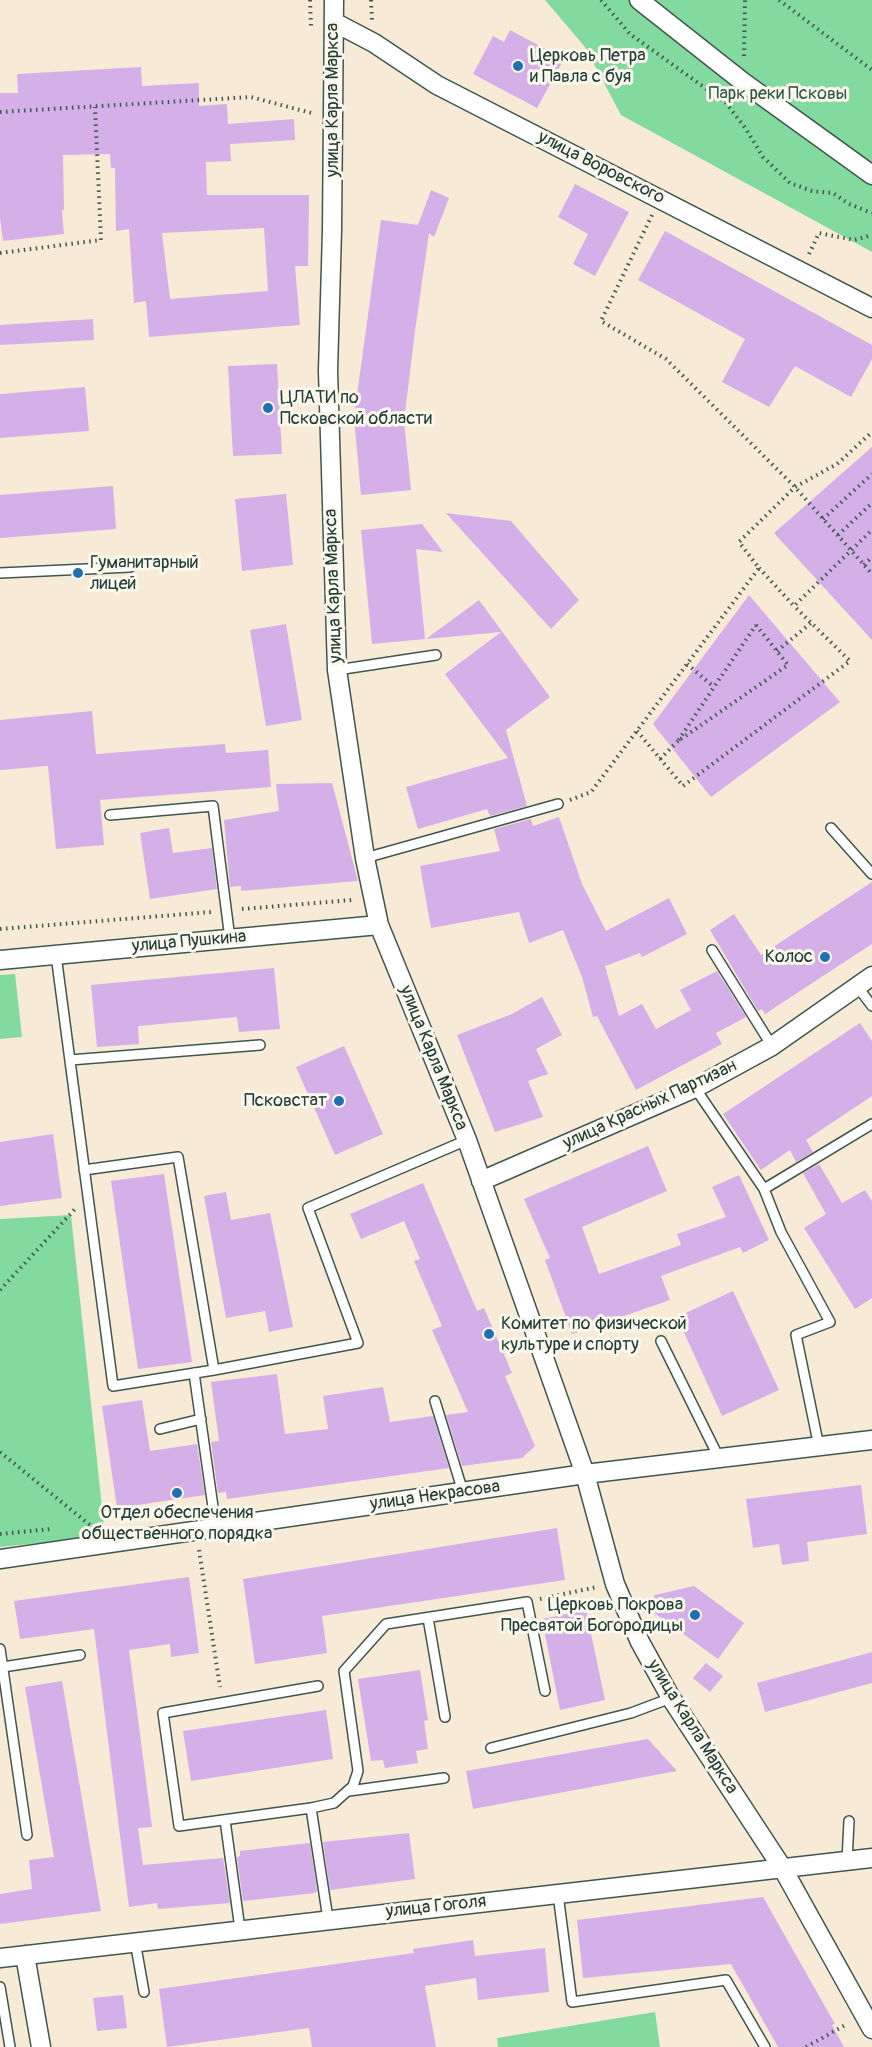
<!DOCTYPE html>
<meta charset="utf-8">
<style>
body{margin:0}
canvas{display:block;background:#f7ead6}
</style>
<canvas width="872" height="2047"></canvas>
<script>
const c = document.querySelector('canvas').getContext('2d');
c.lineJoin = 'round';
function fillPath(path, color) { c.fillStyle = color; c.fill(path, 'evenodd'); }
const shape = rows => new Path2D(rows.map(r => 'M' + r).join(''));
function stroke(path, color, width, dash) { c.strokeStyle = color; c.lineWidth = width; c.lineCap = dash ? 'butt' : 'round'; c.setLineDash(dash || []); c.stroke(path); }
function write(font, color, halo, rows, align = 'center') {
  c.font = font + ' Pangolin,sans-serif'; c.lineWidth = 6; c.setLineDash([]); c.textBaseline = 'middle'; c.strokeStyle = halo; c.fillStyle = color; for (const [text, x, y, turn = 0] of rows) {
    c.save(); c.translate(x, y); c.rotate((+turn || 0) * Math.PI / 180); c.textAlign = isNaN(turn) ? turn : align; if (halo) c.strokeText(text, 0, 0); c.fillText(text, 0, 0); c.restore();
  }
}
fillPath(shape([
 [545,0,872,0,872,252,621,115,585,47],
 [15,974,22,1037,0,1039,0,975],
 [71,1215,105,1536,0,1547,0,1219],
 [655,2012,660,2047,498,2047,497,2038]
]), '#82da9f');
fillPath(shape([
 [510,30,564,59,537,108,473,74,493,36,504,42],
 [141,67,142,86,199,83,199,106,227,104,228,124,294,119,295,140,230,144,231,161,206,162,207,195,309,195,308,266,295,266,300,325,149,337,146,301,134,303,129,229,116,231,115,168,111,168,110,154,63,155,64,210,62,210,64,234,3,241,0,218,0,93,18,93,17,74],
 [264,228,268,291,170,299,162,233],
 [575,184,629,212,595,276,573,264,588,234,558,217],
 [431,190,449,198,434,237,429,233,415,331,404,421,411,490,361,495,354,417,381,220,418,225],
 [665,231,872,345,872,359,851,397,795,366,769,407,722,382,745,339,638,280],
 [93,319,94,340,0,345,0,325],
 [277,364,282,454,233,456,228,366],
 [85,387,89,431,0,438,0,394],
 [872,447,872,640,774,533],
 [113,486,116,529,0,538,0,495],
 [286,494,293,565,242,571,235,499],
 [446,513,511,521,579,600,551,629],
 [422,524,443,552,416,549,425,639,372,644,361,530],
 [749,595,840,702,711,797,653,724],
 [479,600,550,697,506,730,527,806,490,816,487,809,418,829,406,787,508,758,445,674,501,632,426,639],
 [286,624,302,720,266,726,250,630],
 [92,711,96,754,225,744,226,753,268,750,271,787,100,800,104,845,56,849,48,766,0,770,0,720],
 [332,783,358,881,241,891,241,886,230,887,224,820,279,811,276,784],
 [559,817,582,884,606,931,669,898,687,934,642,957,640,953,605,966,619,1016,642,1004,656,1029,691,1010,680,990,717,971,746,1017,716,1033,722,1044,636,1090,597,1016,593,1017,582,977,563,930,529,943,519,912,431,928,420,866,500,851,494,829,531,819,533,826],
 [169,828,173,853,212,848,217,889,150,899,140,833],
 [872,882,872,944,765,1014,762,1009,758,1011,710,930,734,914,761,955],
 [274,968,280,1029,239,1032,237,1017,138,1026,139,1044,97,1047,91,985],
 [542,997,562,1035,536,1049,548,1074,528,1081,543,1117,495,1132,457,1035,512,1014],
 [860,1023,872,1041,872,1096,806,1140,813,1152,796,1162,790,1150,761,1170,723,1114],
 [344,1046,383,1134,335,1155,296,1067],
 [53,1134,62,1198,0,1206,0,1142],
 [648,1146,667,1191,582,1227,599,1274,681,1245,677,1234,726,1217,712,1187,739,1175,769,1240,743,1253,740,1247,661,1276,670,1300,572,1334,545,1260,550,1258,524,1199],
 [819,1164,842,1203,865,1190,872,1201,872,1298,855,1309,804,1228,826,1214,803,1173],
 [164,1174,192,1362,138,1369,111,1181],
 [423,1183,477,1311,484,1308,512,1373,505,1376,535,1446,522,1458,462,1466,446,1415,468,1412,432,1330,442,1326,414,1261,420,1259,404,1221,361,1239,350,1214],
 [226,1192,231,1220,270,1213,293,1327,269,1332,265,1311,226,1318,204,1196],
 [733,1291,779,1390,722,1416,677,1317],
 [277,1374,285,1434,328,1429,323,1396,383,1387,390,1422,433,1416,449,1468,227,1499,226,1492,218,1493,211,1442,219,1441,211,1382],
 [142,1400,150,1451,197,1444,205,1495,117,1508,102,1406],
 [861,1485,867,1534,807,1542,809,1561,782,1565,779,1544,753,1548,746,1499],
 [557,1528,565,1580,322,1616,327,1653,255,1664,243,1579],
 [189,1577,199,1653,171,1657,170,1644,129,1650,152,1827,138,1828,143,1865,223,1858,230,1903,158,1909,157,1903,129,1907,94,1629,20,1639,14,1601],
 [694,1586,744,1623,718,1659,646,1607,655,1595],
 [586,1610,605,1700,560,1710,542,1619],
 [872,1652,872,1683,765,1712,757,1683],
 [706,1663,723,1676,710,1692,693,1678],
 [420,1670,428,1720,424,1721,428,1749,416,1751,418,1763,385,1768,383,1760,371,1761,358,1679],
 [62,1681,101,1911,0,1924,0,1894,32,1889,29,1860,54,1857,25,1687],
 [326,1710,333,1759,191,1781,183,1731],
 [648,1739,677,1771,473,1809,466,1771],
 [409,1833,415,1879,330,1890,323,1842],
 [310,1843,317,1891,315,1893,243,1901,237,1857,240,1856,240,1851],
 [763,1897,835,2024,832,2025,844,2047,778,2047,731,1964,583,1978,577,1920],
 [473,1940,475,1956,545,1948,549,1992,478,2000,476,1978,425,1986,436,2047,312,2047,309,2028,167,2047,159,1989,414,1953,413,1949],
 [123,1995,127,2028,97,2031,93,1998]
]), '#d5b0e8');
const lane = shape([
 [0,573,130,567],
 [337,670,436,655],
 [110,815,213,806,230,939],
 [831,828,872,874],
 [365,858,558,804],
 [712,950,772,1046],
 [56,955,113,1386,214,1370,178,1157,84,1170],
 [857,986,872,1006],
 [70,1060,260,1045],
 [695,1088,764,1189,781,1232,830,1322,796,1335,819,1447],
 [764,1189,872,1124],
 [661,1341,719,1458],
 [214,1370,358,1343,308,1208,467,1140],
 [194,1373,216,1528],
 [435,1401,463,1492],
 [160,1429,201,1419],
 [428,1618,445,1717],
 [0,1649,27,1835],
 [3,1667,80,1655],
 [318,1686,163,1713,179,1826,311,1808,328,1919],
 [491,1748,631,1713,671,1698],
 [349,1791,444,1778],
 [311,1808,334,1803,353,1786,358,1771,344,1671,386,1624,527,1602,545,1691],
 [225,1820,240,1929],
 [847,1861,849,1821],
 [558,1894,572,2002,726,1980,765,2047],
 [135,1941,144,1992],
 [0,1987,10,2047]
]);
const street = shape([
 [334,0,332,230,328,371,337,670,365,858,379,925,467,1140,585,1474,615,1584,640,1642,671,1698,783,1869,872,2029],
 [639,0,743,82,872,175],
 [334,22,374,43,437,85,872,308],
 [0,960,379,925],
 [481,1181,695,1088,772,1046,872,976],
 [0,1559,585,1474,872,1440],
 [25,1955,41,2047],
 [0,1958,872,1858]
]);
stroke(lane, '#3f574c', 12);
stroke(street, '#3f574c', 21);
stroke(shape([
 [310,0,311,26],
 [371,0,372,20],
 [601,0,630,34,726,103,746,129,763,157,790,183,812,191,833,193,849,204,872,213],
 [779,0,872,70],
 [744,56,745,0],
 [0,112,251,97,315,114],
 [652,215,601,321,666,359,795,487,872,574],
 [0,253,101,240,95,107],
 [809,254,819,233,854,240,872,235],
 [823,519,872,474],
 [838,535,872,503],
 [864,565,872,557],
 [759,568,794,606,872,530],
 [756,625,788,665,678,741,714,687,756,625],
 [777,651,811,623],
 [687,664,714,687],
 [637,731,683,786,850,661,794,606],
 [660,759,678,741],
 [570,800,591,792,759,568,739,542,795,487,837,464,872,432],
 [242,909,352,900],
 [0,929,211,912],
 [0,1290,75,1209],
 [0,1452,90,1525],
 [0,1534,51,1529],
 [199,1550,220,1687],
 [540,1599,597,1587],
 [806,2047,847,2024]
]), '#3f574c', 4, [1.5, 4.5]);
stroke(lane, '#fff', 9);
stroke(street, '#fff', 18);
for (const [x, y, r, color] of [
 [518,66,6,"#1f6fb2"],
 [268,408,6,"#1f6fb2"],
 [78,573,6,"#1f6fb2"],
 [825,957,6,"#1f6fb2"],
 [339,1101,6,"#1f6fb2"],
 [489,1334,6,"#1f6fb2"],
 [177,1493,6,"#1f6fb2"],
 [695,1615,6,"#1f6fb2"]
]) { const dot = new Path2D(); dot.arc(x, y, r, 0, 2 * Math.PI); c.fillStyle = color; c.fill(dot); stroke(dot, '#fbf7ec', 2); }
write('18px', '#1f3d34', '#fbf7ec', [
 ["Церковь Петра",530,56],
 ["и Павла с буя",530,77],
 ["ЦЛАТИ по",280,398],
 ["Псковской области",280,419],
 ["Гуманитарный",90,563],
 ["лицей",90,584],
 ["Колос",813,957,"right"],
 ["Псковстат",327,1101,"right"],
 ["Комитет по физической",501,1324],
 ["культуре и спорту",501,1345],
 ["Отдел обеспечения",177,1513,"center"],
 ["общественного порядка",177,1534,"center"],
 ["Церковь Покрова",683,1605,"right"],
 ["Пресвятой Богородицы",683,1626,"right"]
], 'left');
write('18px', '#335c49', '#fbf7ec', [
 ["Парк реки Псковы",778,94]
]);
write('18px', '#1f3d34', '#fbf7ec', [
 ["улица Карла Маркса",333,100,-90],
 ["улица Воровского",601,168,27],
 ["улица Карла Маркса",334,586,-92],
 ["улица Пушкина",189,942,-5],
 ["улица Карла Маркса",433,1058,68],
 ["улица Красных Партизан",650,1105,-25],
 ["улица Некрасова",435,1496,-8],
 ["улица Карла Маркса",692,1727,58],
 ["улица Гоголя",436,1907,-6]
]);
</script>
